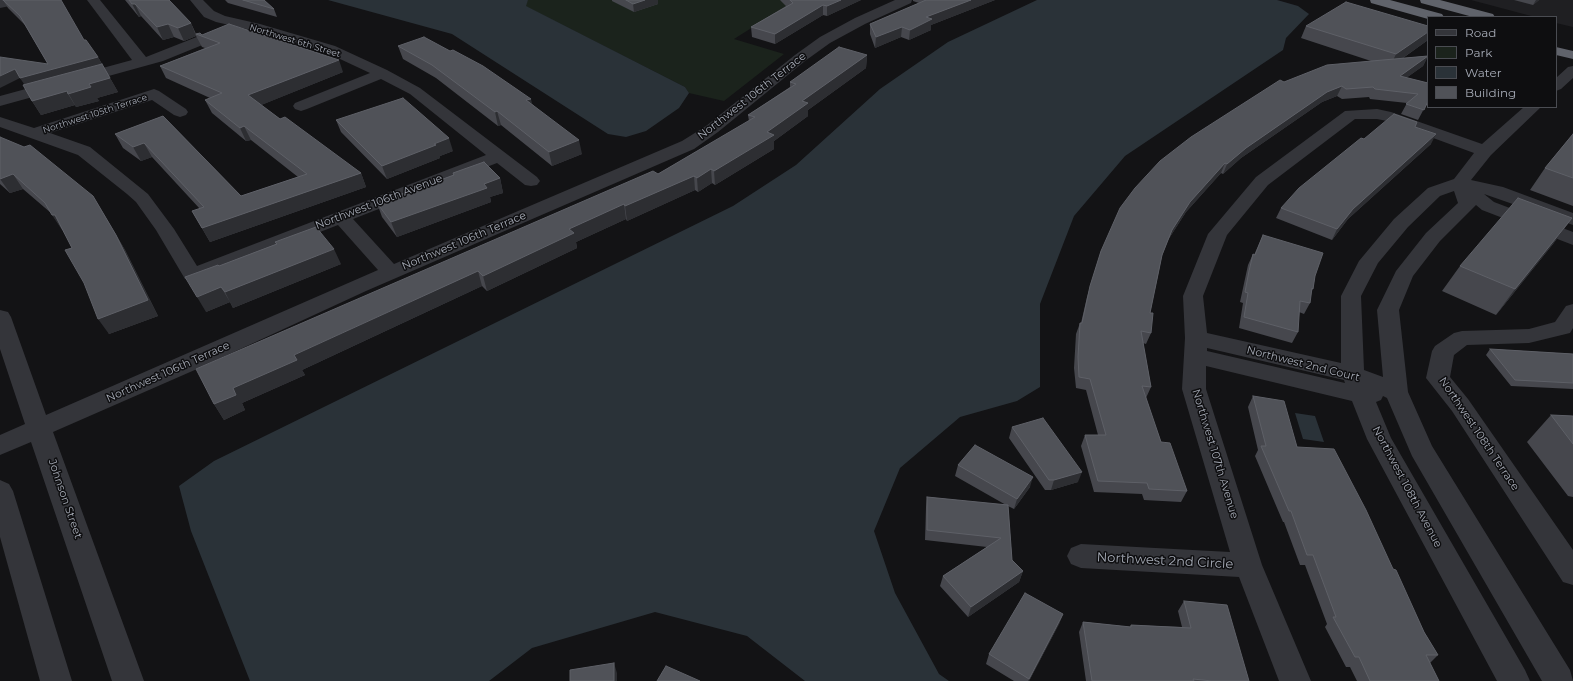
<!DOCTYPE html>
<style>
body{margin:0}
#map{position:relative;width:1573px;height:681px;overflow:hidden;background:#131315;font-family:Montserrat,sans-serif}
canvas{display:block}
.legend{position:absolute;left:1427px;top:16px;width:130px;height:92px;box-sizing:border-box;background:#0e0e10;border:1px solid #4a4c52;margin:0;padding:5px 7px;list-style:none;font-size:12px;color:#a5aab5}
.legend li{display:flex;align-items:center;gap:8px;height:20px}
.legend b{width:20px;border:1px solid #4a4c52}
</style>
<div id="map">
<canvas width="1573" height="681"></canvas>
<ul class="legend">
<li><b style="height:5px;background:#34353a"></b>Road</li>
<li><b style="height:11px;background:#1b231c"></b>Park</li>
<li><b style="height:11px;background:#2a3238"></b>Water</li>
<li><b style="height:11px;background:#505258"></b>Building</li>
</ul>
</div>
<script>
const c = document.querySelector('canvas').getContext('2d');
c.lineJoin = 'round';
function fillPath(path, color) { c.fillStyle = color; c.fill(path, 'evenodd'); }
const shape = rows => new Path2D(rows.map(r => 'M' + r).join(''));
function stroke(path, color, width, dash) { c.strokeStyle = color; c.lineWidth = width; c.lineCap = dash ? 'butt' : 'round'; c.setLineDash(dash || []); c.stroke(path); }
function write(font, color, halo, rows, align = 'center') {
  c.font = font + ' Montserrat,sans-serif'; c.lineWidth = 3; c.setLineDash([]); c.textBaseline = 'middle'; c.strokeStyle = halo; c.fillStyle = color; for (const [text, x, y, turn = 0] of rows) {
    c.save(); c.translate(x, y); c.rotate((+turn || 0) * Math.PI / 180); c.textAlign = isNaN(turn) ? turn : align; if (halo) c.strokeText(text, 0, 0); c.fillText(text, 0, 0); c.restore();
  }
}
fillPath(shape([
 [1471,0,1573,0,1573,27,1556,23,1556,17,1535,17]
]), '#1f1f22');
fillPath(shape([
 [528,0,804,0,761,22,734,39,784,54,724,101,689,93,685,87,525,6]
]), '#1b231c');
fillPath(shape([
 [328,0,528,0,526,6,685,87,689,93,679,108,646,131,626,137,608,134,452,34],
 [1037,0,1277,0,1298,6,1309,14,1286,38,1283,50,1125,156,1074,216,1040,304,1040,387,1017,401,960,417,900,468,874,531,895,593,939,674,949,681,805,681,747,636,655,612,532,648,489,681,250,681,191,531,179,486,214,461,733,206,796,165,880,89,948,42],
 [1295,413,1315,416,1324,442,1303,439]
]), '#2a3238');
fillPath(shape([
 [0,0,26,0,25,3,0,8,0,0],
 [87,0,100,0,146,57,222,27,227,26,232,27,234,30,232,33,163,61,0,106,0,96,132,60,87,0],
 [190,0,203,0,214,11,225,16,260,24,335,46,387,70,420,88,537,177,540,181,537,185,531,186,525,185,497,163,353,219,394,264,682,141,706,126,795,55,820,37,855,18,895,0,912,0,911,3,865,24,830,43,805,61,718,132,694,149,366,291,197,369,53,432,144,681,112,681,31,442,0,455,0,435,25,424,0,349,0,310,8,312,11,317,46,415,378,270,338,225,199,279,192,281,185,279,156,230,136,202,127,194,78,155,0,127,0,117,34,128,154,89,159,91,186,109,188,112,186,115,180,117,174,115,152,100,50,133,90,147,148,194,174,229,197,266,486,155,410,94,381,79,307,109,301,111,295,109,293,106,295,103,370,73,325,52,251,30,216,22,204,17,190,0],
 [1573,66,1573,78,1561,89,1556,91,1556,78,1568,67,1573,66],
 [1524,107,1541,107,1491,155,1471,180,1503,187,1573,213,1573,225,1484,194,1494,202,1573,232,1573,245,1482,210,1476,205,1440,241,1413,276,1399,310,1408,392,1432,446,1570,670,1573,681,1542,681,1412,456,1387,398,1383,396,1381,400,1376,402,1391,438,1525,670,1530,681,1497,681,1367,439,1352,401,1206,366,1206,389,1262,565,1311,681,1279,681,1239,577,1081,568,1071,564,1067,556,1071,548,1081,544,1230,552,1182,389,1185,338,1183,296,1208,234,1256,177,1345,111,1377,109,1391,112,1482,144,1524,107],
 [1355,119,1377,119,1387,121,1474,153,1454,179,1428,188,1394,219,1359,261,1341,296,1341,363,1207,333,1203,296,1227,235,1268,185,1355,119],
 [1454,191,1458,203,1426,233,1396,271,1377,310,1383,377,1364,370,1361,296,1378,263,1408,227,1440,196,1454,191],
 [1207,348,1344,380,1345,383,1207,351,1207,348],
 [1573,304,1573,328,1570,333,1529,343,1467,345,1454,355,1450,377,1468,399,1573,550,1573,585,1563,582,1452,411,1426,378,1432,351,1435,346,1454,333,1462,331,1529,329,1555,322,1566,306,1573,304],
 [0,480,9,484,13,491,72,681,40,681,0,537,0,480]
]), '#34353a');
fillPath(shape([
 [1370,0,1390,0,1442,14,1444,17,1428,17,1428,19,1371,3,1370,0],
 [1420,0,1440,0,1493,14,1495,17,1473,17,1421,3,1420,0],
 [1556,47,1573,51,1573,59,1556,55,1556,47]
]), '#60636b');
fillPath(shape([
 [3,0,84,40,98,57,118,92,97,98,99,101,76,107,75,105,41,115,32,101,24,85,48,64,25,25,8,8],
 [125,0,169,0,191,23,196,34,202,35,343,72,261,105,280,119,361,173,366,187,210,242,192,211,200,209,152,157,141,161,123,148,115,134,163,116,241,196,298,177,251,140,246,141,212,113,205,100,210,98,166,78,160,66,205,48,202,47,196,36,184,41,174,37,163,40,141,16,139,17],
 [225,0,264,0,274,9,277,17,228,3],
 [612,0,658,0,658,4,634,12,612,1],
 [780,0,861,0,827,16,823,15,775,44,752,37,751,27,786,6],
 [913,0,995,0,931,25,931,30,909,40,901,37,875,48,870,34,870,24,919,3,913,1],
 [1514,0,1539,0,1533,5],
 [1306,26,1428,40,1403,58,1428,56,1423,66,1406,78,1428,83,1428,106,1426,105,1418,120,1401,114,1407,103,1370,99,1369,97,1342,99,1337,96,1322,102,1241,158,1223,174,1221,173,1186,212,1168,240,1162,256,1150,313,1151,333,1146,344,1143,343,1151,387,1146,398,1161,442,1187,491,1181,502,1144,500,1142,494,1094,492,1081,446,1085,435,1098,435,1086,390,1076,388,1074,368,1076,334,1080,323,1081,323,1087,297,1101,251,1284,82,1371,61,1301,38],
 [398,46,532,104,582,154,552,166,501,125,498,126,436,78,403,59],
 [867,55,866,68,808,110,808,116,774,141,774,149,715,185,712,183,698,192,695,190,627,221,626,219,576,242,577,248,487,291,482,286,302,370,305,375,242,403,245,410,224,420,214,404,658,174,749,121,748,115,790,87,790,82],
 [336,120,453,151,440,156,440,158,387,179,341,132],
 [1415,127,1431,144,1348,219,1332,240,1276,218,1281,208,1364,139],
 [1573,134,1573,206,1530,190,1545,168],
 [0,137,93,196,125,250,158,316,109,334,72,248,63,230,51,213,23,189,10,193,0,184],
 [453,173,500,178,503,193,490,197,491,202,397,237,382,217,377,203,453,176],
 [1572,218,1553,244,1496,315,1442,291,1460,266],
 [1263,235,1315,276,1313,289,1311,292,1310,303,1304,314,1299,312,1298,332,1292,343,1239,328,1243,303,1240,302,1248,265,1253,254,1254,255],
 [275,242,341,264,233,308,230,302,206,312,219,266,276,244],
 [1490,349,1573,354,1573,389,1511,386,1486,355],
 [1253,396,1297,447,1393,569,1424,632,1438,655,1430,663,1439,681,1357,681,1350,667,1346,667,1325,627,1327,624,1305,565,1300,565,1284,522,1283,522,1255,456,1258,450,1248,407],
 [1551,415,1573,416,1573,497,1568,496,1527,442],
 [1012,427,1078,482,1051,490,1045,490,1009,438],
 [958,465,1030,487,1014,509,1008,506,1012,560,1023,571,1019,582,968,617,940,586,943,576,987,547,925,540,926,507,927,497,1006,505,955,476],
 [1184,601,1249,681,1086,681,1079,632,1083,622,1130,627,1131,625,1182,627,1178,611],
 [1063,614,1059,624,1029,681,1014,681,986,664,989,654]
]), '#46474d');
fillPath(shape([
 [645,0,658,0,658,4,634,12,633,4],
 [841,0,861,0,827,16,827,6],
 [971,0,995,0,931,25,931,30,909,40,910,30,926,17],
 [1536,0,1539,0,1533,5],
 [132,4,135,4,141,16,139,17],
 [823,5,823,15,775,44,775,34],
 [191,23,196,36,184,41,178,28],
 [168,24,174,37,163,40,157,27],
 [902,27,901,37,875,48,876,37],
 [1428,32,1428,40,1390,67,1396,54],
 [867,55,866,68,808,110,808,116,774,141,774,149,715,185,714,171,767,132,802,101],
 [1428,56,1423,66,1395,86,1400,76],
 [98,57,103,66,26,87,20,78,0,88,0,76,15,69],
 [339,60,343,72,254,108,248,95],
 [110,78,118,92,97,98,99,101,76,107,68,94,89,84],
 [1342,86,1337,96,1322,102,1241,158,1223,174,1227,164,1246,148,1327,92],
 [67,91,75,105,41,115,32,101],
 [531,99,534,112,526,100],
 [497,111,501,125,498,126,495,112],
 [244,126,251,140,246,141,240,128],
 [1436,134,1431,144,1348,219,1332,240,1337,229,1353,209],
 [449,138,453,151,440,156,440,158,387,179,382,166],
 [579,140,582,154,552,166,549,152],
 [144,143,152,157,141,161,133,147],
 [1225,163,1221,173,1186,212,1168,240,1158,265,1172,230,1190,202],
 [711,169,712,183,698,192,697,178],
 [361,173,366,187,210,242,202,228],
 [13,174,23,189,10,193,0,179],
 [694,176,695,190,627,221,625,206],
 [500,178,503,193,490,197,491,202,397,237,391,222,484,184],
 [93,196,125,250,158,316,109,334,98,319],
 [624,204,626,219,576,242,577,248,487,291,483,276,569,229],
 [52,215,55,215,65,229,62,230],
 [1572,218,1553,244,1496,315,1515,289],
 [334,249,341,264,233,308,225,292],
 [478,271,482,286,302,370,305,375,242,403,245,410,224,420,214,404,233,388,294,355],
 [221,287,230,302,206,312,197,297],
 [1082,472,1078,482,1051,490,1054,480],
 [1033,477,1030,487,1014,509,1017,499],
 [1023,571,1019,582,968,617,971,607],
 [1063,614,1059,624,1029,681,1028,681],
 [614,663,617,673,617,681,614,681]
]), '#2d2e32');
const building = shape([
 [3,0,61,0,84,40,86,40,98,57,20,78,15,69,0,76,0,57,48,64,20,16,3,0],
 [129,0,169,0,191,23,178,28,168,24,157,27,135,4,132,4,129,0],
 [243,0,264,0,274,9,243,0],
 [626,0,645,0,633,4,626,0],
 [790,0,841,0,827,6,823,5,775,34,751,27,793,3,790,0],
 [926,0,971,0,926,17,932,19,910,30,902,27,876,37,870,24,926,0],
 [1346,2,1428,26,1428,32,1396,54,1306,26,1346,2],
 [229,24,339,60,248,95,280,119,285,117,361,173,202,228,192,211,204,207,144,143,133,147,115,134,163,116,241,196,307,174,244,126,240,128,205,100,222,93,160,66,220,43,196,34,200,33,202,35,229,24],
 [424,37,450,51,453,50,483,66,531,99,526,100,579,140,549,152,497,111,495,112,432,65,398,46,424,37],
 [839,47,867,55,802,101,808,103,767,132,774,135,714,171,711,169,697,178,694,176,625,206,624,204,569,229,574,233,483,276,478,271,294,355,297,360,233,388,236,395,214,404,196,369,653,171,658,174,755,117,748,115,796,84,790,82,839,47],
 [1428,56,1400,76,1428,83,1428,101,1424,110,1406,104,1418,94,1375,89,1373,87,1346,89,1342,86,1327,92,1246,148,1227,164,1225,163,1190,202,1172,230,1162,255,1150,313,1153,313,1151,333,1141,331,1151,387,1142,386,1161,442,1170,443,1187,491,1149,489,1147,483,1098,481,1085,435,1106,435,1090,379,1079,377,1078,357,1080,323,1082,323,1090,286,1101,251,1120,208,1135,188,1160,161,1191,137,1280,80,1284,82,1327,65,1428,56],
 [102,64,110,78,89,84,91,87,68,94,67,91,32,101,23,85,102,64],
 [403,98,449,138,434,144,436,145,382,166,336,120,403,98],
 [1394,114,1417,122,1415,127,1436,134,1353,209,1337,229,1281,208,1299,188,1361,138,1364,139,1394,114],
 [1573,134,1573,178,1545,168,1573,134],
 [0,137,24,147,30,145,93,196,116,235,148,300,98,319,84,283,65,250,72,248,55,215,52,215,45,203,13,174,0,179,0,137],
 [484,162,500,178,484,184,487,188,391,222,377,203,454,175,453,173,484,162],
 [1518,198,1572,218,1515,289,1460,266,1518,198],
 [316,227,334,249,225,292,221,287,197,297,185,277,218,265,219,266,277,244,275,242,316,227],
 [1263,235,1323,253,1315,276,1313,289,1312,288,1310,303,1300,301,1298,332,1244,317,1248,293,1245,292,1249,271,1253,254,1255,255,1263,235],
 [1490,349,1573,354,1573,383,1515,380,1490,349],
 [1253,396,1284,401,1297,447,1334,449,1366,510,1393,569,1396,570,1424,632,1438,655,1426,655,1439,681,1370,681,1359,657,1355,657,1333,617,1336,617,1313,555,1307,555,1291,511,1289,511,1261,446,1266,446,1253,396],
 [1551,415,1573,416,1573,444,1551,415],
 [1043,418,1082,472,1054,480,1049,480,1012,427,1043,418],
 [975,445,1033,477,1017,499,958,465,975,445],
 [927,497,1008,505,1012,560,1023,571,971,607,943,576,1001,538,927,530,927,497],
 [1025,593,1063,614,1029,679,989,654,1025,593],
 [1184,601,1227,605,1249,681,1212,681,1193,679,1194,681,1092,681,1083,622,1131,627,1131,625,1191,628,1184,601],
 [614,663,614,681,570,681,570,670,614,663],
 [666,666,700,681,657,681,666,666]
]);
fillPath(building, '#505258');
stroke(building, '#5e6067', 1);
write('9px', '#a5aab5', '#0e0e10', [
 ["Northwest 6th Street",295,41,17],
 ["Northwest 105th Terrace",95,114,-18]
]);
write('11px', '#a5aab5', '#0e0e10', [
 ["Northwest 106th Terrace",752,96,-38],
 ["Northwest 106th Avenue",379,202,-21],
 ["Northwest 106th Terrace",464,241,-23],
 ["Northwest 2nd Court",1303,364,14],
 ["Northwest 106th Terrace",168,372,-24],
 ["Northwest 108th Terrace",1479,434,56],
 ["Northwest 107th Avenue",1215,454,73],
 ["Northwest 108th Avenue",1407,487,62],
 ["Johnson Street",65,499,71]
]);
write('13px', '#a5aab5', '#0e0e10', [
 ["Northwest 2nd Circle",1165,561,3]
]);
</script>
